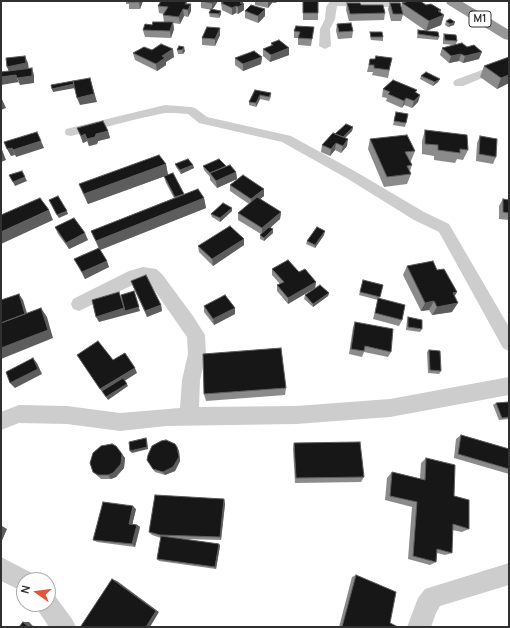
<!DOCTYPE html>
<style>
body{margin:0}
#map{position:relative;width:510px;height:628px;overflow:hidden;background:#fff;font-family:Manrope,sans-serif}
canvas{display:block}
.frame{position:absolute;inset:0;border:2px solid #303030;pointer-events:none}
.north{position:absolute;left:16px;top:572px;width:40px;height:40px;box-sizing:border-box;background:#fff;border:1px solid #acacac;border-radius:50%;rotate:284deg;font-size:11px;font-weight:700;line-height:16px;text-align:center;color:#303030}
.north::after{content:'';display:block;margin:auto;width:14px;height:18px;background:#e15638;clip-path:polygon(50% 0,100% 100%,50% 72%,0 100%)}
</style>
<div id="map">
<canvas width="510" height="628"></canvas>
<div class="frame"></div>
<div class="north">N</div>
</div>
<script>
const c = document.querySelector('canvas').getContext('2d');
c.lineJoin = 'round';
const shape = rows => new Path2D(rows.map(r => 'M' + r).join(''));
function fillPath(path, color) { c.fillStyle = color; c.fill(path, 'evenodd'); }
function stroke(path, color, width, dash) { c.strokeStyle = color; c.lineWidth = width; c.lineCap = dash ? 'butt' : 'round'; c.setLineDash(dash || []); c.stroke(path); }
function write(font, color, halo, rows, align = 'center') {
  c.font = font + ' Manrope,sans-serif'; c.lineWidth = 4; c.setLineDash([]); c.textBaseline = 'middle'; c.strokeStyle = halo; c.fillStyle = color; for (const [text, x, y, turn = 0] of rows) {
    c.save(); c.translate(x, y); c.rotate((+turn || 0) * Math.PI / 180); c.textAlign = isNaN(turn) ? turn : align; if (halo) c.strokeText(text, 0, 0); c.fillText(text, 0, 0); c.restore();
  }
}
fillPath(shape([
 [330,1,419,1,414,4,388,7,337,6,335,19,330,29,331,46,325,49,319,46,320,29,325,19,326,7,330,1],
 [509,60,509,67,463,86,455,86,453,83,455,80,509,60],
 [165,105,191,107,195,108,207,117,291,136,358,173,424,212,449,224,509,327,509,351,503,348,439,232,414,220,348,179,282,142,199,123,188,114,174,113,165,113,137,119,71,136,66,135,65,132,66,129,165,105],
 [143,267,156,269,162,274,193,316,205,335,206,354,200,380,199,407,296,406,390,399,509,377,509,395,390,417,296,424,166,426,120,431,67,424,19,423,1,430,1,412,19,405,67,406,120,413,180,408,182,380,188,354,187,337,150,284,146,280,141,281,79,311,73,309,71,304,73,299,129,271,143,267],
 [1,557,32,573,35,580,24,580,24,592,1,581,1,557],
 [509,563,509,585,440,606,436,613,431,627,407,627,418,598,425,589,509,563],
 [48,593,55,596,72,619,76,627,49,627,39,612,35,604,48,604,48,593]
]), '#cdcdcd');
fillPath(shape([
 [446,1,461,1,509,30,509,40,504,39,447,4,446,1]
]), '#979797');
fillPath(shape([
 [126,1,143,1,140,9,129,9,129,4,126,4],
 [187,1,187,4,191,11,188,17,184,16,180,24,173,23,174,29,171,38,145,37,143,30,152,25,164,22,163,15,164,14,159,13,158,6],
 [201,1,218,1,212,10,201,8],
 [255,1,278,1,276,3,272,3,268,8,255,5],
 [303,1,318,13,318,20,303,20],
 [243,2,244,10,238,14,236,13,232,15,222,10,221,3],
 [347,3,361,5,385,13,384,20,349,21,346,10],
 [390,3,401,8,402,3,426,5,441,10,440,12,444,15,441,25,426,31,403,15,401,21,391,21,388,9],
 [245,11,265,16,258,23,245,18],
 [209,13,221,14,219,18,210,17],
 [446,21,454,25,448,27,445,25],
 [337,24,353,31,352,38,338,39,336,31],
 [314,27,311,46,298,45,298,38,294,38,294,31],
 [220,28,220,35,215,46,202,45,202,38],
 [418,30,439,37,438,40,417,38],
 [370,32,383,37,383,41,371,40,370,36],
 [444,34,457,41,456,44,479,59,463,63,459,61,449,63,440,55,442,48,454,45,443,44,443,38],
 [271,43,289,55,270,62,263,56,263,49,271,46],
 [152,50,174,57,166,62,166,65,157,71,135,60,133,53],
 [177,50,185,51,183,54,178,54],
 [262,57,261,64,243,71,235,65,235,58],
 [392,58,388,78,372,75,373,72,367,72,370,59,375,59],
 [484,66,509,83,497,89,480,77],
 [421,76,440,79,438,82,433,86,420,79],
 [383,89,417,90,416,93,420,95,418,102,412,108,404,105,402,108,386,101,387,98,382,97],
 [255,90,271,93,271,97,269,101,260,99,256,107,249,105,249,102],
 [396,112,406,123,405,127,393,125],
 [353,127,352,131,345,137,347,146,341,153,335,150,330,156,321,152,322,145],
 [77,128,108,131,110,138,98,141,97,144,89,146,87,141,83,143],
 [425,130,468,150,463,160,457,159,455,163,434,160,434,156,422,154,422,141],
 [480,136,496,157,493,164,476,161,477,143],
 [370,139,415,151,411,161,410,161,412,165,410,171,411,174,407,184,384,187,368,149],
 [166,164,168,175,88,204,83,194,79,184],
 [175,164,193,165,194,168,181,174,176,167],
 [203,166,226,166,236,172,237,179,217,188,210,180,210,177,204,170],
 [164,176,184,194,204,198,206,208,100,250,109,267,85,279,74,259,99,249,91,231,174,198,166,183],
 [230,185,264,189,264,196,260,199,281,212,280,219,270,228,273,233,264,241,260,239,260,235,261,234,238,220,238,213,249,204,230,191],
 [503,199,509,200,509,220,499,219,499,206],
 [232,208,232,211,220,222,212,217,211,214],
 [55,227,88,240,69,249,58,234],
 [324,235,315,248,306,244,307,241],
 [244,239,244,245,213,266,199,252,198,246],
 [407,266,437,270,455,297,452,312,432,315,429,310,421,311,403,275],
 [272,269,299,272,316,282,315,288,288,304,277,291,277,285,280,284,272,275],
 [363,280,383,285,379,299,402,320,399,326,373,319,378,300,359,295],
 [131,281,161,305,162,311,147,317,133,287],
 [329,293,328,296,313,307,304,299,305,295],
 [204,306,235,308,235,314,214,325,204,312],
 [408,317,422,329,420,332,406,330,407,320],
 [355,322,391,352,388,357,364,352,362,357,349,354,353,327],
 [429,350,441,371,439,374,428,373,427,352],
 [286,388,285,395,206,401,204,394],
 [509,402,509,419,499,420,493,405,496,403],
 [461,435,509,449,509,474,454,458,456,439],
 [294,443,364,477,361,482,295,483,293,449],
 [116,446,125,458,124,468,116,477,111,479,101,479,93,472],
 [177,447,179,451,180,461,175,471,165,475,155,472,147,460],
 [426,458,454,496,469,529,462,532,452,530,452,553,445,555,437,553,436,562,430,565,408,559,412,507,385,500,387,478,392,472,420,479,421,463],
 [224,499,225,504,221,540,185,539,219,544,220,546,216,569,159,561,157,559,161,538,152,535,149,532],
 [136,509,132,524,137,525,140,527,135,547,97,542,93,540],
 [356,575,390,623,398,627,339,627,352,577]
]), '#8b8b8b');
fillPath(shape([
 [139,1,143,1,140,9,139,2],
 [213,1,218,1,212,10,212,3],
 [268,1,272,1,272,3,268,8],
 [243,2,243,4,244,4,244,10,238,14,238,7,240,3],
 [191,4,191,11,188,17,188,10],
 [236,6,236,13,232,15,232,8],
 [183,9,184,16,180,24,179,17],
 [265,9,265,16,258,23,258,16],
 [441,10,439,17,444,15,441,25,426,31,429,21,438,11],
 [221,11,221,14,219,18,219,14],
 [173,22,174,29,171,38,170,31],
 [455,22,454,25,448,27,450,24],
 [220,28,220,35,215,46,215,39],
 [184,47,185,51,183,54,182,50],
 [289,48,289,55,270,62,271,55],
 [173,49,174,57,166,62,166,65,157,71,156,64,162,56],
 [482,52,479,59,463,63,465,56],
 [461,54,459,61,449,63,451,56],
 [25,56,28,63,29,70,10,74,7,67],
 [262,57,261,64,243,71,243,64],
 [32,68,34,75,34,83,20,85,17,78],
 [16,75,19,82,1,85,1,77],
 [509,75,509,83,497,89,501,78],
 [90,78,97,102,80,105,77,98],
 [440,79,438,82,433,86,435,82],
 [74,84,75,88,53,92,52,89],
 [260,95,260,99,256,107,256,103],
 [420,95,418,102,412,108,414,101],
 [1,97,6,108,1,110],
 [406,98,404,105,402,108,404,101],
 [353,127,352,131,341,142,341,138],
 [108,131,110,138,98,141,97,144,89,146,87,139,96,134],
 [85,134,87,141,83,143,81,136],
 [348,139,347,146,341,153,343,146],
 [41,141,44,148,16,157,13,150],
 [336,143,335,150,330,156,331,149],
 [1,147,6,160,1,162],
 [12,148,15,155,11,156,7,149],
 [166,164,168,175,88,204,84,194],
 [193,165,194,168,181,174,180,170],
 [236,172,237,179,217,188,216,181],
 [25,177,27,181,15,186,13,182],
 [264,189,264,196,251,206,251,199],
 [204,198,206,208,100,250,96,241],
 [232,208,232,211,220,222,220,218],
 [49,210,53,220,1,244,1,232],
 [67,211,68,214,59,218,57,215],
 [281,212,280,219,262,235,262,228],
 [273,229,273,233,264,241,264,238],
 [325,231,324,235,315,248,315,245],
 [85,233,88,240,69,249,66,243],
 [244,239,244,245,213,266,212,259],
 [107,261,109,267,85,279,82,272],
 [316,282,315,288,288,304,288,298],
 [134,291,140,311,99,322,96,317,122,298],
 [457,292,452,301,453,293],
 [329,293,328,296,313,307,313,304],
 [19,294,23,300,30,323,4,333],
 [434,301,429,310,421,311,425,303],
 [458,303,452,312,432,315,437,307],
 [161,305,162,311,147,317,145,311],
 [41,308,47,317,53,338,1,359,1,348],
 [235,308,235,314,214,325,213,319],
 [33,358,37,363,42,374,15,388,10,383],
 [135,368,137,373,104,394,100,389],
 [127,384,128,386,108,400,106,397],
 [146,438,147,440,148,449,132,453,130,451],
 [177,447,179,451,180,461,175,471,165,475,163,472],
 [122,454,125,458,124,468,116,477,111,479,108,475],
 [224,499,225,504,221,540,220,537],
 [133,506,136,509,132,526,129,524],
 [137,525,140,527,135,547,132,544],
 [2,526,7,529,1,543,1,527],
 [219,544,220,546,216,569,215,567],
 [112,579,117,581,159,612,150,627,146,627],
 [23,622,29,622,34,627,29,627]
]), '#5d5d5d');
const building = shape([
 [128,1,139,1,139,2,128,2,128,1],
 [161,1,187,1,185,4,191,4,188,10,183,9,179,17,163,15,168,7,158,6,161,1],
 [201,1,213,1,212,3,201,1],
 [225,1,242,1,243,2,240,3,244,4,238,7,236,6,232,8,221,3,225,1],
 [303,1,318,1,318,13,303,13,303,1],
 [409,1,420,1,426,5,431,4,441,10,438,11,444,15,429,21,402,3,409,1],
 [347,3,360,3,361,5,383,5,385,13,350,14,347,3],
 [390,3,400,3,403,14,393,14,390,3],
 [251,5,265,9,258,16,245,11,251,5],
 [211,9,221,11,219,14,209,13,211,9],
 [450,19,455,22,450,24,446,21,450,19],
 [153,22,173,22,170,31,143,30,145,24,152,25,153,22],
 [351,23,353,31,339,32,337,24,351,23],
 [296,26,314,27,312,39,298,38,300,32,294,31,296,26],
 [207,27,220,28,215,39,202,38,207,27],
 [418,30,438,32,439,37,418,34,418,30],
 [370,32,382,32,383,37,371,37,370,32],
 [444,34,456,35,457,41,445,40,444,34],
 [279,40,289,48,271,55,263,49,273,45,271,43,279,40],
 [462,43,467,47,474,45,482,52,465,56,461,54,451,56,442,48,462,43],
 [161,44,173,49,162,56,165,58,156,64,133,53,144,47,152,50,161,44],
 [179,46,184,47,182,50,177,50,179,46],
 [254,51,262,57,243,64,235,58,254,51],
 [25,56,26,63,7,67,6,58,25,56],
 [376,56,392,58,389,70,374,68,374,65,369,65,370,59,375,59,376,56],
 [509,57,509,75,501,78,484,66,509,57],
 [32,68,32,76,17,78,16,75,1,77,1,72,32,68],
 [426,72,440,79,435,82,421,76,426,72],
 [90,78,94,94,77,98,73,81,90,78],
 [393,80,417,90,415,92,420,95,414,101,406,98,404,101,388,94,390,92,383,89,393,80],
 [73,81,74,84,52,89,51,85,73,81],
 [255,90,271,93,269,97,260,95,256,103,249,102,255,90],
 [396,112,408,114,406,123,394,121,396,112],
 [103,121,108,131,96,134,95,137,87,139,85,134,81,136,77,128,103,121],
 [346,124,353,127,343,137,335,134,346,124],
 [425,130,467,135,468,150,460,149,460,153,438,150,438,145,425,144,425,130],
 [37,132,41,141,13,150,12,148,7,149,4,142,37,132],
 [333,133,348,139,343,146,336,143,331,149,322,145,333,133],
 [407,135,415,151,405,152,412,165,407,166,411,174,387,177,370,139,407,135],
 [480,136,497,139,496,157,479,154,480,136],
 [159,155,166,164,84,194,79,184,159,155],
 [188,159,193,165,180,170,175,164,188,159],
 [219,159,226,166,210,173,203,166,219,159],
 [230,165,236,172,216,181,210,173,230,165],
 [22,171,25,177,13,182,9,175,22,171],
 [173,173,184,194,175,197,164,176,173,173],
 [243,175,264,189,251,199,230,185,243,175],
 [198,189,204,198,96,241,91,231,198,189],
 [58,196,67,211,57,215,49,200,58,196],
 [257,197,281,212,262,228,238,213,257,197],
 [40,198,49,210,1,232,1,215,40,198],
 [503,199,509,200,509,213,503,212,503,199],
 [223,203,232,208,220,218,211,214,223,203],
 [74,218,85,233,66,243,55,227,74,218],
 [230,226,244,239,212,259,198,246,230,226],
 [269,227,273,229,264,238,260,235,269,227],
 [317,227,325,231,315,245,307,241,317,227],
 [99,248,107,261,82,272,74,259,99,248],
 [288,260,299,272,305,269,316,282,288,298,277,285,284,282,272,269,288,260],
 [433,261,437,270,444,269,457,292,453,293,458,303,437,307,434,301,425,303,407,266,433,261],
 [146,275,161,305,145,311,131,281,146,275],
 [363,280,383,285,380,297,360,292,363,280],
 [320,285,329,293,313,304,305,295,320,285],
 [134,291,139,307,125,311,121,295,134,291],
 [119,292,124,308,96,317,92,300,119,292],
 [19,294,25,314,1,323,1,300,19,294],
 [225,295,235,308,213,319,204,306,225,295],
 [378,298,405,305,402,320,375,313,378,298],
 [41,308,48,330,1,348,1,323,41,308],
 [408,317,422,320,422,329,408,327,408,317],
 [355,322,393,329,391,352,365,346,364,351,351,349,355,322],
 [98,341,113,360,125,353,135,368,100,389,77,355,98,341],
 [281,348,286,388,204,394,203,354,281,348],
 [429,350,440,351,441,371,430,370,429,350],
 [33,358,38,369,10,383,6,372,33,358],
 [123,378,127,384,106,397,102,391,123,378],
 [509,402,509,417,502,418,496,403,509,402],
 [461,435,509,449,509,469,458,454,461,435],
 [146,438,147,447,130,451,129,442,146,438],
 [166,440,175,444,177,447,179,457,173,467,163,472,153,469,147,460,148,455,152,446,161,441,166,440],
 [360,442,364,477,296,478,294,443,360,442],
 [112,444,116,446,122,454,121,464,113,473,108,475,98,475,93,472,90,463,93,453,101,446,112,444],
 [426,458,455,465,454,496,469,500,469,529,453,524,452,553,437,549,436,562,413,556,417,502,390,496,392,472,425,480,426,458],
 [155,495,224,499,220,537,160,535,149,532,155,495],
 [103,502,133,506,129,524,137,525,132,544,93,540,103,502],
 [161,536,219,544,215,567,157,559,161,536],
 [356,575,396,592,390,623,398,627,342,627,356,575],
 [112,579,156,611,146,627,83,627,81,626,112,579],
 [23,622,29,627,19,627,23,622]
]);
fillPath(building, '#171717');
stroke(building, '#5d5d5d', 1);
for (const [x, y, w] of [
 [480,19,22]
]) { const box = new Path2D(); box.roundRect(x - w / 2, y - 8, w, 16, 3); c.fillStyle = '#fff'; c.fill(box); stroke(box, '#303030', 1); }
write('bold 10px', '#303030', null, [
 ["M1",480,19]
]);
</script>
